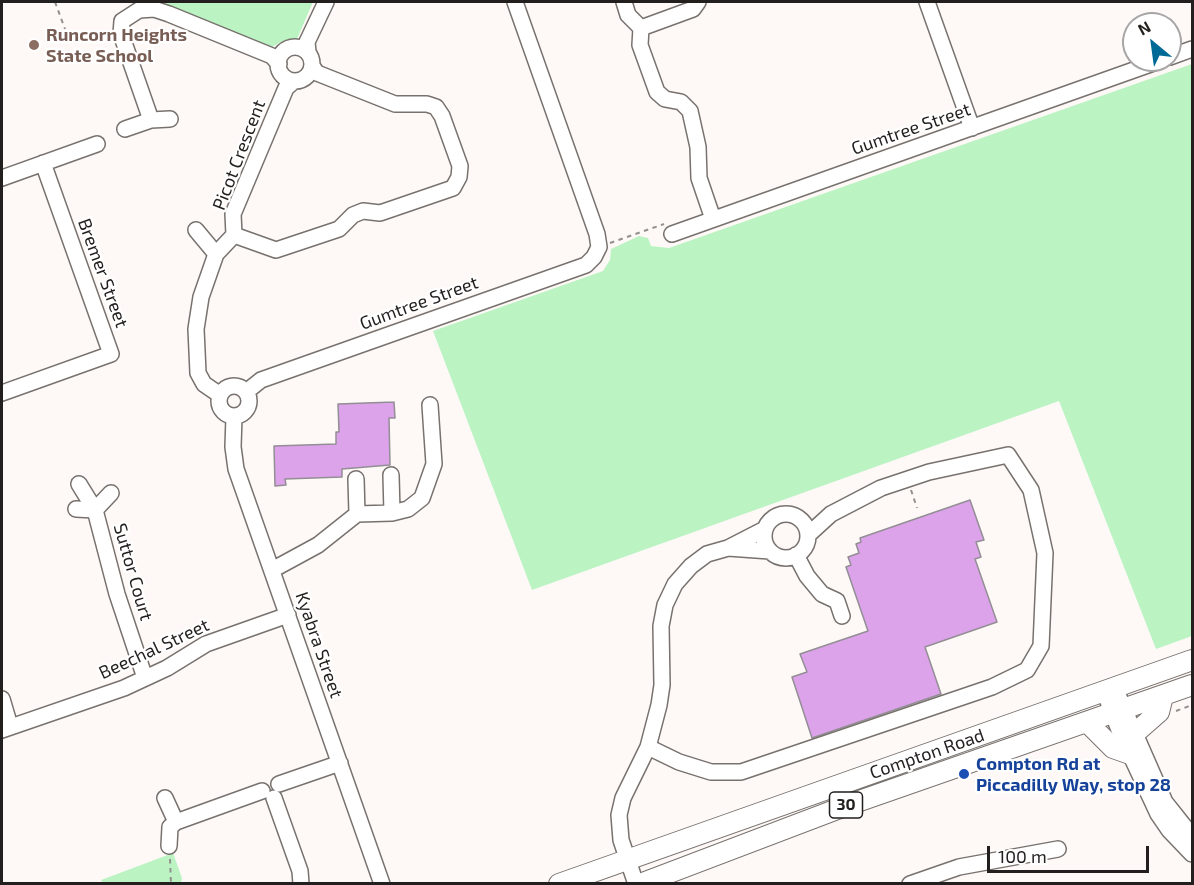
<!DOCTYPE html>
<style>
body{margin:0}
#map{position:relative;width:1194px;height:885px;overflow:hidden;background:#fef9f7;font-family:"Exo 2",sans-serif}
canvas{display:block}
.frame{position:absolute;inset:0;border:3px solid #221f1e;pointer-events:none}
.north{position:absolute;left:1122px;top:12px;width:60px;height:60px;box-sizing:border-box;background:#fff;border:2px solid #a7a5a5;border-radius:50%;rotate:331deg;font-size:16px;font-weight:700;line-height:24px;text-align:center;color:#221f1e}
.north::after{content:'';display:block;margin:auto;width:21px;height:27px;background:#006a97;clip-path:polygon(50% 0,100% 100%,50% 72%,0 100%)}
.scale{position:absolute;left:987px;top:846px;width:162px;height:27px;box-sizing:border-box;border:3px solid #221f1e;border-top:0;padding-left:8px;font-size:18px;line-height:21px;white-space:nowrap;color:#221f1e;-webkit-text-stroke:4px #fff;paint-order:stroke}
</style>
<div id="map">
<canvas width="1194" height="885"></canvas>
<div class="frame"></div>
<div class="north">N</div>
<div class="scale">100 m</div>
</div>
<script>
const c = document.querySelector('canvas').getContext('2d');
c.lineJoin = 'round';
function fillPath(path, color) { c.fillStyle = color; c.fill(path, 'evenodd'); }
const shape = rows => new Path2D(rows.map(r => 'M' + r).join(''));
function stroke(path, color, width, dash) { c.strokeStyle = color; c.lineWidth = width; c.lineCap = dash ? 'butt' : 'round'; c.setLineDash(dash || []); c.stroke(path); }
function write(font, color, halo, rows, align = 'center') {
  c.font = font + ' "Exo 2",sans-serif'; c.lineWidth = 4.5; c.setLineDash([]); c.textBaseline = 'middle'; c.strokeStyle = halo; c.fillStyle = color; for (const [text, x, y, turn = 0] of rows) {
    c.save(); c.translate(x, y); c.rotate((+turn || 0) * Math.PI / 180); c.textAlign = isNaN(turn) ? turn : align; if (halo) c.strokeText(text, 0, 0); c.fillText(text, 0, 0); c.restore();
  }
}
fillPath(shape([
 [158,2,313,2,297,39,283,41,272,47],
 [1192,64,1192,636,1156,649,1059,401,532,590,433,331,603,271,610,260,611,249,639,236,648,238,651,246,669,248],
 [173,853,182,878,181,883,103,883,101,880]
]), '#bbf3c3');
const building = shape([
 [394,402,395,418,389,418,390,465,342,469,342,477,285,479,286,485,275,486,274,446,336,444,336,432,339,432,338,404,394,402],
 [970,500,984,540,976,542,981,557,975,559,997,622,925,647,941,694,812,738,792,677,807,672,800,654,868,631,846,567,851,565,848,557,859,553,856,544,861,542,860,538,970,500]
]);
fillPath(building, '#dca3eb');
stroke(building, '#928e94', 1.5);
const minor = shape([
 [624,2,628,15,641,28,640,45,657,92,665,99,681,102,690,111,698,147,699,178,713,219],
 [927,2,972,128],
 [641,28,693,9,698,2],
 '278 64a17 17 0 1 1 34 0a17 17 0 1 1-34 0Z',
 [308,52,307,42,326,2],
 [1170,57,1192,49],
 [151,120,121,34,122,21,139,10,154,9,169,14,272,56,279,64],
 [125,129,151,120,170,119],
 [2,178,97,144],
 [196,230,216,254],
 [672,234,1162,60],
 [234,235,276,250,339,229,353,215,363,211,380,213,453,188,459,177,460,166,442,116,436,107,427,104,395,104,317,73,312,66],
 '219 401a15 15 0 1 1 30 0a15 15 0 1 1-30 0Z',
 [246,392,261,380,586,265,594,257,599,247,597,234,515,2],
 [2,393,111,354,43,163],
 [220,395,204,384,198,373,196,329,201,297,216,254,234,235,233,214,286,88,294,81],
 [234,416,233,447,236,469,382,884],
 [391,475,392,513],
 [79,484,95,510,117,594,145,678],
 [76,509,95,510,111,493],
 [357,514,392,513,408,509,422,498,434,464,430,405],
 '764 536a22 22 0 1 1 44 0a22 22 0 1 1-44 0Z',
 [728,548,770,551],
 [796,555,807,576,822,594,837,601,842,616],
 [272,570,318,545,357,514,356,479],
 [1115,688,1165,802,1192,836],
 [1104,691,1119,730,1158,814,1169,830,1192,854],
 [2,699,10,726],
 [2,730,124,688,167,668,206,644,288,615],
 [648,747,679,762,711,772,741,772,992,687,1027,670,1041,646,1045,553,1031,490,1008,455,929,472,881,488,831,514,808,535],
 [279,784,340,763],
 [165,798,176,822,170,827,169,846],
 [274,798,300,871,301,884],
 [176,822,262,791],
 [636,884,621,840,619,815,623,798,648,747,659,705,662,685,661,626,665,605,675,584,691,566,707,554,728,548,765,529],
 [910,884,959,867,1058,849]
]);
const major = shape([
 [1088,723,1113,748,1130,754],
 [1134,734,1159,712,1163,696],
 [559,884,1192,660],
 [640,884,848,805,1192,685]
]);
stroke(minor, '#78726e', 18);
stroke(major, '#78726e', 22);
stroke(shape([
 [55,2,65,29],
 [610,243,664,224],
 [911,490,917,508],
 [1176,711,1192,705],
 [170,859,171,884]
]), '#94908e', 2, [4.5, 4.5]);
stroke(minor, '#fff', 15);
stroke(major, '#fff', 20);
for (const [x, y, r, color] of [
 [34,45,6,"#8d6e63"],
 [964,774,6,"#1a4fb4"]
]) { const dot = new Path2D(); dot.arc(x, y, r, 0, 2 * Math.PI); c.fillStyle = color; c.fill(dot); stroke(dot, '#fff', 2); }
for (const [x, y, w] of [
 [846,805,33]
]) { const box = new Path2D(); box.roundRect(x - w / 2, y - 13, w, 26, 4.5); c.fillStyle = '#fff'; c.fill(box); stroke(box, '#221f1e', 1.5); }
write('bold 16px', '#221f1e', null, [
 ["30",846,805]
]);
write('bold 18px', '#785e54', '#fff', [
 ["Runcorn Heights",46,35],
 ["State School",46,56]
], 'left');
write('18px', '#221f1e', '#fff', [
 ["Gumtree Street",911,129,-19],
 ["Picot Crescent",239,155,-69],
 ["Bremer Street",103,273,70],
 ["Gumtree Street",419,303,-20],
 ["Suttor Court",133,572,74],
 ["Kyabra Street",319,645,71],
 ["Beechal Street",154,649,-25],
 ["Compton Road",927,754,-19]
]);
write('bold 18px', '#164399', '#fff', [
 ["Compton Rd at",976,764],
 ["Piccadilly Way, stop 28",976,785]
], 'left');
</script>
